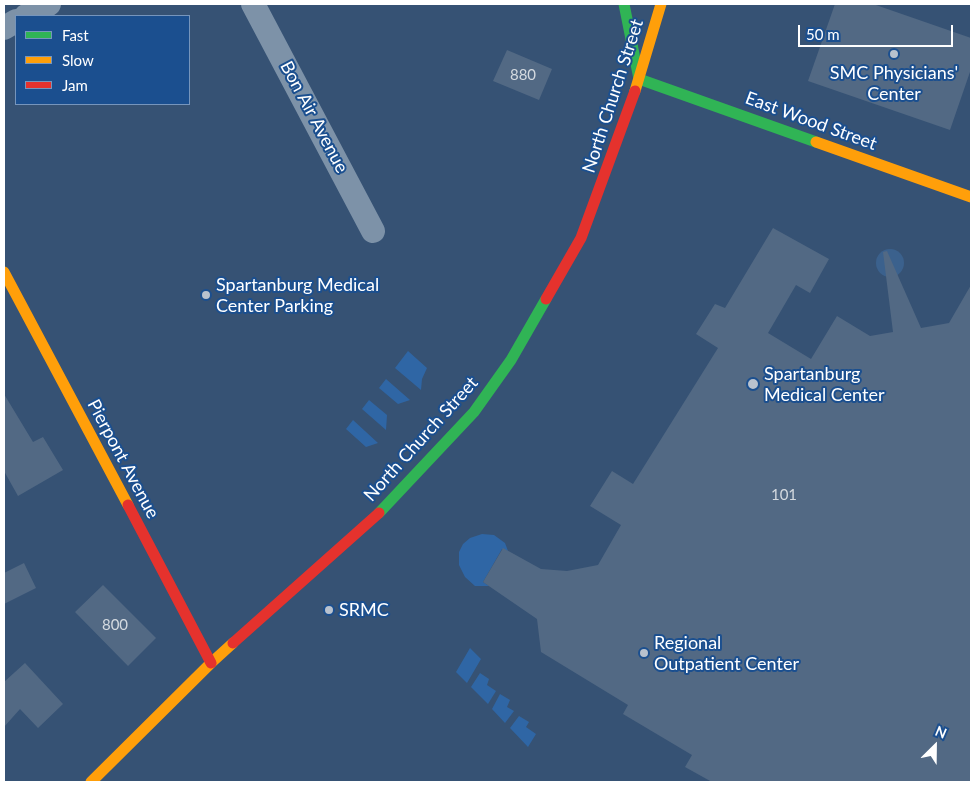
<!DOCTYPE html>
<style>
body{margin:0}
#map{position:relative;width:975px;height:786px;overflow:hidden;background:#365274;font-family:Lato,sans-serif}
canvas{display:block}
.frame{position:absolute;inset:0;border:5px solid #fff;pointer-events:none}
.legend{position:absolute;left:15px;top:15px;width:175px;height:90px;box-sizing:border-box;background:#1b4f8f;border:1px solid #7695bc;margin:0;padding:6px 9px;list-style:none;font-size:15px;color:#fff}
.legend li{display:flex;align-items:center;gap:10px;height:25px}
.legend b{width:25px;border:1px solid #7695bc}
.north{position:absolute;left:910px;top:721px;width:50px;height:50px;-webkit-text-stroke:4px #1b4f8f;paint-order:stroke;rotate:23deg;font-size:14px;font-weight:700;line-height:20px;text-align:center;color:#fff}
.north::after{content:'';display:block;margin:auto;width:18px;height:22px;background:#fff;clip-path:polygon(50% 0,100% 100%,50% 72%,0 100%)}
.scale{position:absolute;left:798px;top:25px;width:155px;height:22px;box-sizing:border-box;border:2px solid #fff;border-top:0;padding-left:6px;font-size:15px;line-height:18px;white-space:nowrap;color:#fff;-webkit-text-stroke:4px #1b4f8f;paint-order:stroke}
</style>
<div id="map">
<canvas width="975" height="786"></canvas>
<div class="frame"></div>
<ul class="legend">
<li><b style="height:6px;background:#30b455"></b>Fast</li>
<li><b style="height:6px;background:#ff9f0a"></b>Slow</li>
<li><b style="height:6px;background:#e5322d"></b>Jam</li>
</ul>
<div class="north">N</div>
<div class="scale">50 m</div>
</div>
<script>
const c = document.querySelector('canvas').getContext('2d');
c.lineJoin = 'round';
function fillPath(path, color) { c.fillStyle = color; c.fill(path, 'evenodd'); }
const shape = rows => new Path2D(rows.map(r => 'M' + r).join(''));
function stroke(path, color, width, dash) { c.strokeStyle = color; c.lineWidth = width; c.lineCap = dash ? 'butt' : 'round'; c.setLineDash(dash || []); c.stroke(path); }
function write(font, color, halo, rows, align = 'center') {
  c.font = font + ' Lato,sans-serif'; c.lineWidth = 4; c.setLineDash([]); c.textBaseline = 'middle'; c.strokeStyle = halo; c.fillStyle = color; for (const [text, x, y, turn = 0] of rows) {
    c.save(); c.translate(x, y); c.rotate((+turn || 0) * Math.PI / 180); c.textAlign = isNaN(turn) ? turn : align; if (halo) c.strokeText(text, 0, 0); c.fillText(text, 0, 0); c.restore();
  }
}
fillPath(shape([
 [408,351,427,368,422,379,421,390,395,368],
 [386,379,410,400,398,404,379,388],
 [369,400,387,415,386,430,362,409],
 [353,420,378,443,366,447,346,429],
 [482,534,494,535,505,543,508,551,502,549,483,582,489,586,475,586,465,577,459,565,459,552,463,544,470,538],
 [470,648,481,659,467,683,456,672],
 [480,673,489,679,487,685,496,691,488,704,471,687],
 [500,694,510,700,507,707,514,711,505,723,492,709],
 [519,716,529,722,526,727,536,734,528,747,510,728]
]), '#2f66a5');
fillPath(shape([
 '876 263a14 14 0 1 1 28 0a14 14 0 1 1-28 0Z'
]), '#3b618d');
fillPath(shape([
 [835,4,873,4,971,38,971,69,950,130,808,81],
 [507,50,552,69,539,100,493,81],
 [773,228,829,259,810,293,796,285,768,333,811,359,837,316,870,336,893,332,883,252,887,251,921,328,949,323,971,285,971,782,712,782,685,767,692,755,623,714,628,705,541,652,537,619,483,582,503,548,541,569,567,571,598,565,621,525,590,506,612,471,633,484,718,348,696,334,715,304,725,308],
 [4,394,33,442,43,437,63,470,18,496,4,471],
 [24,563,36,588,4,604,4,573],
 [103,585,156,638,128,666,75,612],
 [25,663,63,704,38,728,20,709,4,727,4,682]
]), '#526984');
stroke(shape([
 [253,4,373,231],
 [26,16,49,4],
 [4,28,16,21]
]), '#7d92a8', 24);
stroke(shape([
 [624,4,639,79,816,142],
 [379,513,474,412,511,360,546,299]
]), '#30b455', 11);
stroke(shape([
 [635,91,661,4],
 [816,142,971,197],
 [4,272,128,505],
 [91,782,211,663,233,643]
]), '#ff9f0a', 11);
stroke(shape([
 [546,299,581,238,635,91],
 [128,505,211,663],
 [233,643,379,513]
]), '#e5322d', 11);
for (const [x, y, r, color] of [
 [894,54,5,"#b9c2ce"],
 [206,295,5,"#b9c2ce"],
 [753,384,6,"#b9c2ce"],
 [329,610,5,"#b9c2ce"],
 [644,653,5,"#b9c2ce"]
]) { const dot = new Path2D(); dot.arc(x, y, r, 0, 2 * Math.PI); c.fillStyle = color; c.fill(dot); stroke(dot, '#1b4f8f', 2); }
write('15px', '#d4dae0', null, [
 ["880",523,75],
 ["101",784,495],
 ["800",115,625]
]);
write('18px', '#fff', '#1b4f8f', [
 ["SMC Physicians'",894,73,"center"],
 ["Center",894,94,"center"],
 ["Spartanburg Medical",216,285],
 ["Center Parking",216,306],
 ["Spartanburg",764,374],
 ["Medical Center",764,395],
 ["SRMC",339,610],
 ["Regional",654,643],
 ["Outpatient Center",654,664]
], 'left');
write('18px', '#fff', '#1b4f8f', [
 ["North Church Street",613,96,-72],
 ["Bon Air Avenue",314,117,62],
 ["East Wood Street",811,121,20],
 ["North Church Street",421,439,-48],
 ["Pierpont Avenue",123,459,62]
]);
</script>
